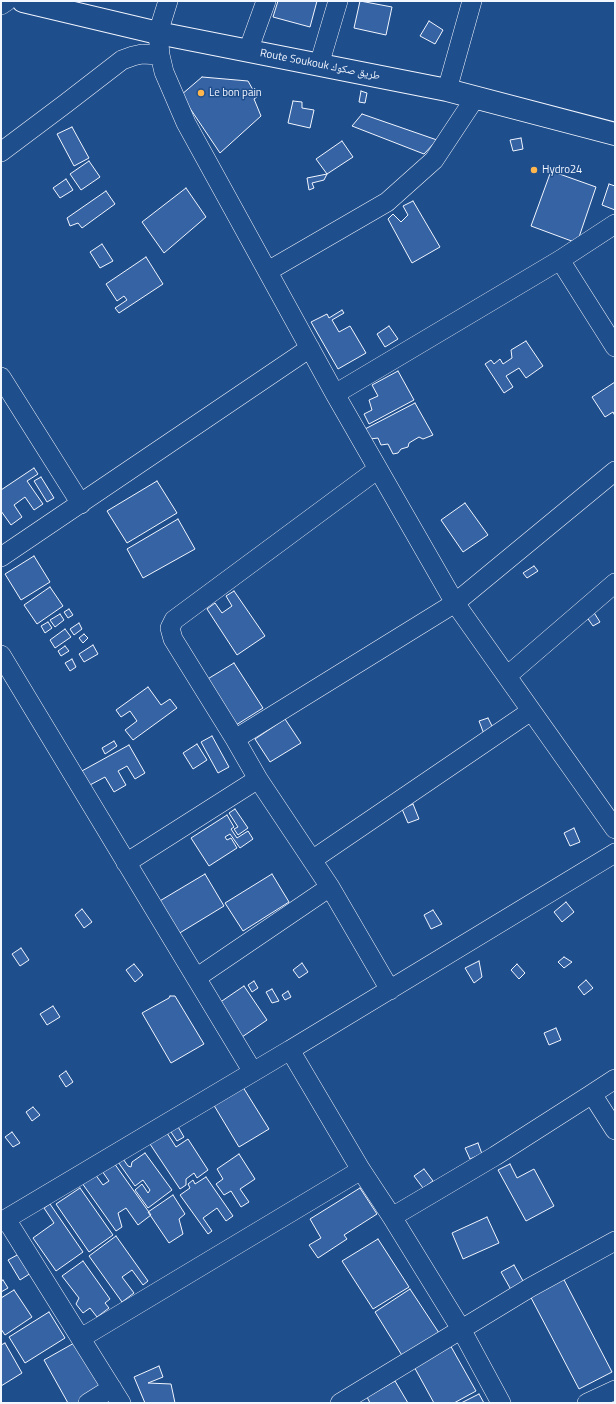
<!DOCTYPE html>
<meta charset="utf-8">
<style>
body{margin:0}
#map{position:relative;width:616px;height:1404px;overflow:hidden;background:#1f4e8c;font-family:"Titillium Web",sans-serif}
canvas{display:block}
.frame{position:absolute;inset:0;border:2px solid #f2f6ff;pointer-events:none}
</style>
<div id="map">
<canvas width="616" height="1404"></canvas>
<div class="frame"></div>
</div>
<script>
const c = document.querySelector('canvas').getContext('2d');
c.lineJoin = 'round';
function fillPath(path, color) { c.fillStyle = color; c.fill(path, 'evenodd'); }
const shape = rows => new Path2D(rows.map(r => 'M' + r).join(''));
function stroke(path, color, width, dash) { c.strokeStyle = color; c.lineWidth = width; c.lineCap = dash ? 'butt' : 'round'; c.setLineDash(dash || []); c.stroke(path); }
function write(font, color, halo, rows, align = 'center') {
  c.font = font + ' "Titillium Web","Noto Naskh Arabic",sans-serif'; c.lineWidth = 3; c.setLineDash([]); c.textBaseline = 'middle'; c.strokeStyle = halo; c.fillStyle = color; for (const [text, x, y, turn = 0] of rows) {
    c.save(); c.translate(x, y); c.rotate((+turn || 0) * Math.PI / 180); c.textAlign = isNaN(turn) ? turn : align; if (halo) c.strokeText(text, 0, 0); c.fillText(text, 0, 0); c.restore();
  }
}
const building = shape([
 [278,1,317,1,310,27,273,17,278,1],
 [360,1,392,7,386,35,354,28,360,1],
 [429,21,443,30,435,44,420,36,429,21],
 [202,77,248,81,257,97,254,99,261,116,220,153,181,95,202,77],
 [361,91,367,93,365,103,359,102,361,91],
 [293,101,302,102,302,108,314,110,310,128,288,123,293,101],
 [362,114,437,140,424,154,352,126,362,114],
 [72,127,89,158,74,166,57,134,72,127],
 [521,138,523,149,513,151,510,140,521,138],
 [342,141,353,157,327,174,316,159,342,141],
 [89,161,100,177,81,190,70,174,89,161],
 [551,171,596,187,577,243,531,226,551,171],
 [327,174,324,180,312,183,314,188,309,190,307,178,327,174],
 [66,179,73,190,60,198,53,188,66,179],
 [609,184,615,186,615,210,602,205,609,184],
 [186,188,206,217,164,253,142,222,186,188],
 [106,191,115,204,82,228,78,223,70,226,67,218,106,191],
 [413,201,440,247,412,263,388,219,393,214,401,222,408,215,403,206,413,201],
 [102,244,113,261,100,268,90,252,102,244],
 [146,257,163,284,119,313,115,308,127,300,124,296,117,301,106,284,146,257],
 [342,310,344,313,332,320,339,332,350,326,366,353,338,369,311,322,327,314,329,318,342,310],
 [389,326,398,339,385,347,377,334,389,326],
 [526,341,543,366,526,378,519,368,506,376,513,387,504,393,485,364,491,360,494,364,500,359,503,364,512,358,511,350,526,341],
 [398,371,414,400,369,424,364,414,372,410,369,400,378,396,372,385,398,371],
 [615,382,615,416,613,412,605,417,592,397,615,382],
 [415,403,433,435,423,439,419,437,409,443,408,447,401,449,398,453,393,454,388,444,381,445,378,438,370,439,365,429,415,403],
 [34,468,38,474,27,481,43,504,34,510,25,497,14,505,22,517,11,525,1,511,1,490,34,468],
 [41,477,54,498,47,502,34,481,41,477],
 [157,481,177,513,127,543,107,511,157,481],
 [465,503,488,535,463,552,441,520,465,503],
 [178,519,195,549,143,578,127,549,178,519],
 [34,556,50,582,21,600,5,574,34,556],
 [534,566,538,571,527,578,523,573,534,566],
 [50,587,63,606,37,624,24,605,50,587],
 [234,591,265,636,237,655,207,609,215,603,222,613,232,606,226,596,234,591],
 [69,609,73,615,68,618,64,612,69,609],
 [593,611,600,622,593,626,586,616,593,611],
 [60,614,64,620,55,627,50,620,60,614],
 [48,622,52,628,45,633,41,626,48,622],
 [79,623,82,629,74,635,70,629,79,623],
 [65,629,71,637,55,648,50,640,65,629],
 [84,634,88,638,83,643,79,638,84,634],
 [93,645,98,654,84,662,79,654,93,645],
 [65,646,69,651,61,656,58,651,65,646],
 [72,659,76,667,70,671,65,663,72,659],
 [234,663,263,708,236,725,206,680,234,663],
 [148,687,161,705,170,699,177,708,133,740,125,730,137,721,130,711,121,717,116,710,148,687],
 [488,718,494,730,484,734,479,721,488,718],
 [285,719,301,743,270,762,255,739,285,719],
 [212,736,229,767,218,773,201,742,212,736],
 [114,741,117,746,105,754,102,748,114,741],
 [197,744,207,760,193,769,183,753,197,744],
 [129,745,145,773,135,779,127,766,118,771,126,785,114,792,105,777,88,786,80,772,129,745],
 [413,804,419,819,408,823,402,809,413,804],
 [235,809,248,828,238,835,234,829,238,827,229,813,235,809],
 [227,815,234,827,231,829,237,838,248,831,253,839,240,848,230,834,225,837,227,840,231,838,237,848,209,866,191,838,227,815],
 [574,828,580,842,570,846,564,833,574,828],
 [205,874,224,906,178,934,158,902,205,874],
 [272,874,289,902,243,931,225,903,272,874],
 [566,902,574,912,562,922,554,912,566,902],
 [82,909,92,922,84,928,75,915,82,909],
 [433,910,442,924,431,929,424,915,433,910],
 [21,948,29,960,20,966,12,954,21,948],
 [564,957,572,962,564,968,558,962,564,957],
 [479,961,482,977,474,983,465,968,479,961],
 [302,963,308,972,299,978,293,970,302,963],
 [134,964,143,975,135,982,126,970,134,964],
 [517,964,525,973,519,979,511,970,517,964],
 [586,980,593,988,584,995,578,987,586,980],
 [254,981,258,988,252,992,248,985,254,981],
 [244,986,267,1020,242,1037,219,1003,244,986],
 [272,989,279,1001,272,1003,266,992,272,989],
 [288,991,291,997,285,1000,282,995,288,991],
 [170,996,175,996,204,1044,171,1063,142,1013,169,998,170,996],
 [53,1006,60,1017,47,1025,40,1014,53,1006],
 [556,1028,561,1040,549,1045,544,1033,556,1028],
 [66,1071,73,1082,66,1087,59,1076,66,1071],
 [241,1084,269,1129,239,1147,212,1102,241,1084],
 [33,1107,40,1115,32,1121,26,1112,33,1107],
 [177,1125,184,1137,177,1141,169,1129,177,1125],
 [12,1132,20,1143,13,1147,5,1137,12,1132],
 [167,1133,176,1147,188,1139,208,1170,197,1178,194,1173,186,1179,186,1185,180,1189,150,1144,167,1133],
 [478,1143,482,1154,470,1159,465,1148,478,1143],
 [145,1153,172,1190,148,1208,135,1190,142,1184,148,1193,150,1190,143,1180,135,1186,116,1159,121,1156,128,1166,131,1167,132,1162,145,1153],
 [239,1154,255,1179,240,1189,249,1202,241,1207,231,1191,224,1195,216,1184,223,1179,217,1169,239,1154],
 [114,1163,151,1215,138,1225,126,1208,118,1213,122,1227,116,1231,82,1183,95,1174,103,1185,109,1181,102,1171,114,1163],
 [510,1164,517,1178,534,1169,554,1206,526,1221,498,1170,510,1164],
 [424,1169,433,1181,423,1188,414,1176,424,1169],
 [206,1177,233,1216,226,1221,217,1208,203,1218,212,1231,208,1234,180,1195,190,1188,188,1184,193,1180,195,1184,206,1177],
 [80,1188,113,1235,89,1252,56,1204,80,1188],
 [360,1188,377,1214,344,1235,347,1239,318,1258,309,1245,321,1238,310,1219,360,1188],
 [173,1195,185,1214,179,1219,183,1234,169,1243,148,1212,173,1195],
 [50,1204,83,1252,56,1271,33,1238,54,1223,44,1208,50,1204],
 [487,1217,499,1243,463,1259,452,1233,487,1217],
 [116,1236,148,1281,143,1285,132,1270,122,1277,134,1293,122,1302,89,1256,116,1236],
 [378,1239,409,1287,373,1309,342,1261,378,1239],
 [19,1254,31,1273,20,1280,8,1260,19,1254],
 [83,1261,110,1299,105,1303,109,1308,97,1317,90,1308,83,1313,76,1304,79,1298,62,1276,83,1261],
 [514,1265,527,1288,514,1295,501,1272,514,1265],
 [561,1274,612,1372,579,1389,528,1292,561,1274],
 [3,1280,8,1288,1,1292,1,1281,3,1280],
 [410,1289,439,1333,403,1357,375,1312,410,1289],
 [14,1290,32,1317,5,1335,1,1329,1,1298,14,1290],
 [49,1312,65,1338,25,1363,9,1337,49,1312],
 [76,1342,103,1389,79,1403,68,1403,44,1360,76,1342],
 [5,1343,22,1373,1,1386,1,1345,5,1343],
 [449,1343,476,1391,454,1403,434,1403,412,1363,449,1343],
 [159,1366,163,1377,148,1383,171,1384,175,1403,145,1403,134,1377,159,1366],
 [395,1381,408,1403,370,1403,367,1397,395,1381],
 [479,1394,484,1403,461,1403,479,1394]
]);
fillPath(building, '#3563a3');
stroke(building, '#f2f6ff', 1);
const minor = shape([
 [168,1,158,33,160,55,164,72,186,123,335,394,455,603,615,829],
 [1,5,7,1],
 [248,51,266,1],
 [319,65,338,1],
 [447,90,472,1],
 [1,152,65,104,122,60,133,56,142,54,160,55],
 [560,260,615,347],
 [268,271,387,202,434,160,475,98],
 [1,377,81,504],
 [335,394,560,260,615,224],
 [378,469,174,620,170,628,173,639,235,739,258,779,330,887,390,990],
 [1,557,310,348],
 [1,655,253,1072],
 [507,676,615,583],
 [235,739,455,603,615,471],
 [312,860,531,711],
 [126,863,258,779],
 [196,978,330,887],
 [615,1079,592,1094,615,1130],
 [392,1217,495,1156,592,1094],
 [6,1219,121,1403],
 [1,1222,290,1050],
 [81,1338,361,1170],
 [88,1403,112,1388],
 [340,1403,531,1287,615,1241],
 [501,1403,461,1329,392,1217,361,1170,290,1050,615,853],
 [587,1403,615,1390]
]);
const tertiary = shape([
 [23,1,158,33,447,90,615,134]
]);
stroke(minor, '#f2f6ff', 20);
stroke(tertiary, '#f2f6ff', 24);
stroke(minor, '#1f4e8c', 19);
stroke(tertiary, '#1f4e8c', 22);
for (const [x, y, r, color] of [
 [201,93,4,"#ffb74d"],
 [534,170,4,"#ffb74d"]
]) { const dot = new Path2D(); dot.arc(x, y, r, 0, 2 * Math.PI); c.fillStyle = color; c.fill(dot); stroke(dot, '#1f4e8c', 1.5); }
write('11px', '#f2f6ff', '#1f4e8c', [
 ["Route Soukouk طريق صكوك",320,65,11]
]);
write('11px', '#f2f6ff', '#1f4e8c', [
 ["Le bon pain",209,93],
 ["Hydro24",542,170]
], 'left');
</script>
